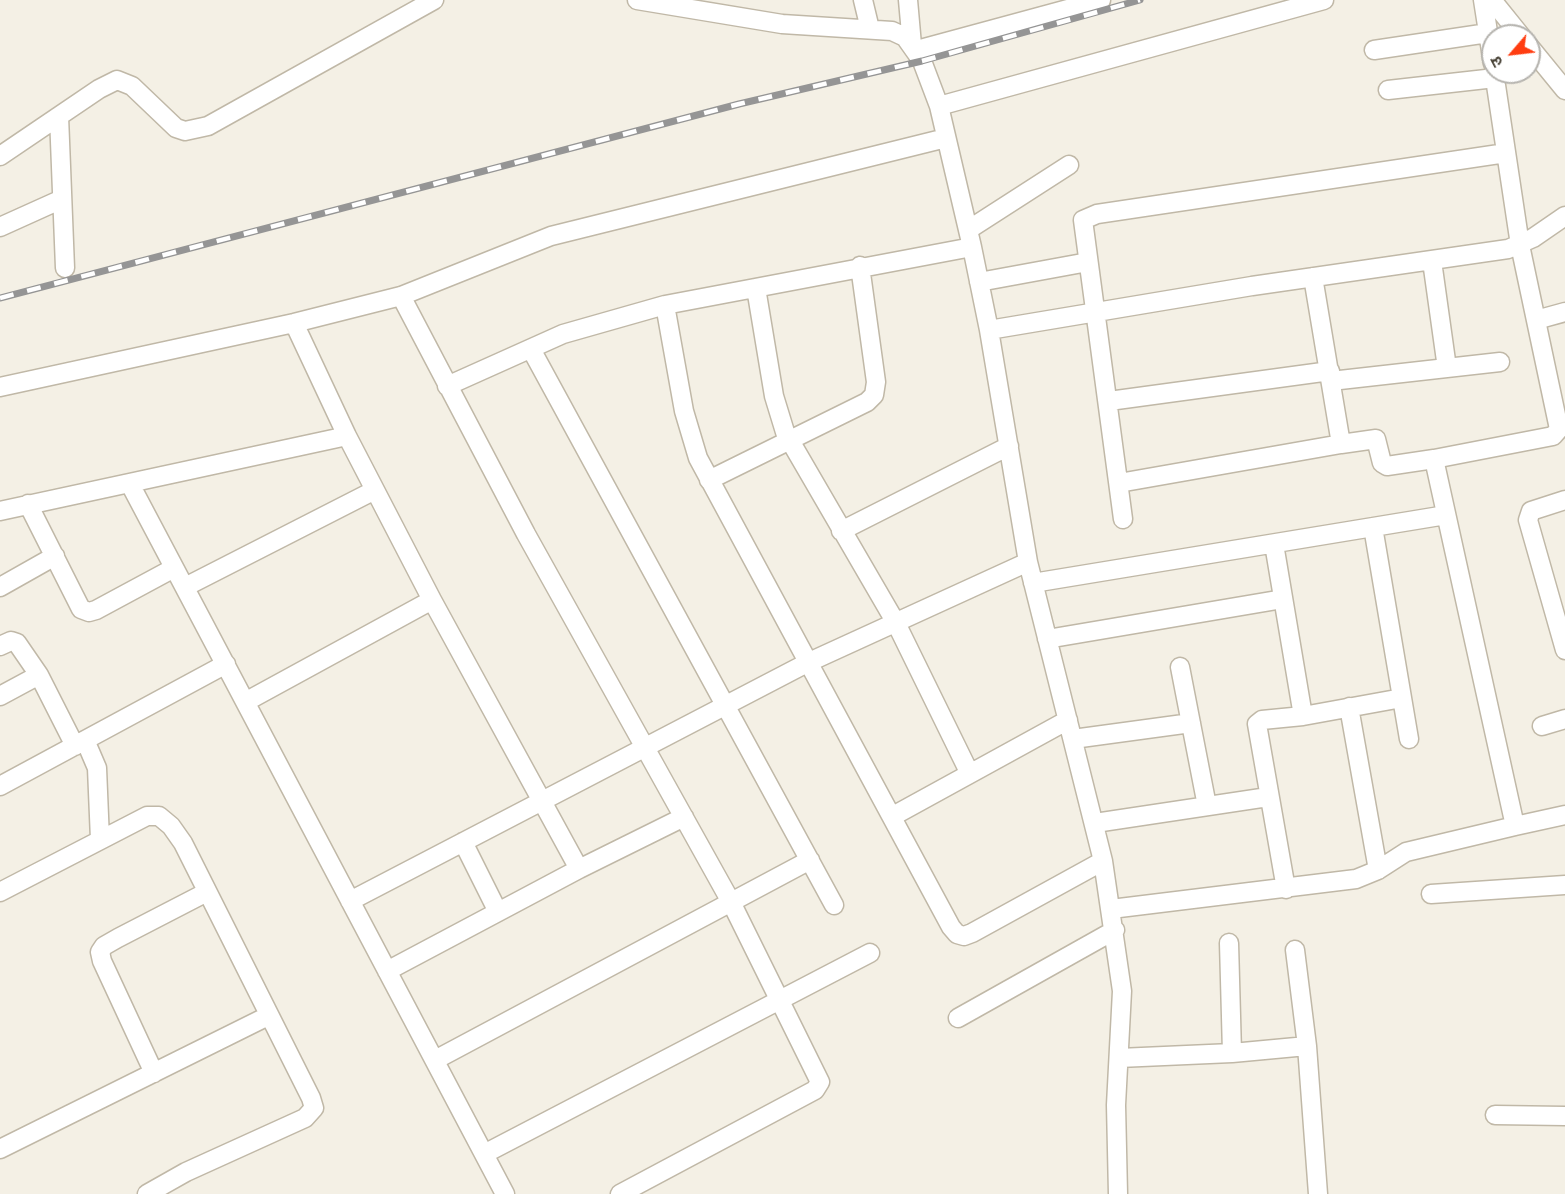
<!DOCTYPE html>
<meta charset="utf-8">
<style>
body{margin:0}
#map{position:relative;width:1565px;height:1194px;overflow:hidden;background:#f4f0e5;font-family:"Roboto Condensed","Noto Sans Devanagari",sans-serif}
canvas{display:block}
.north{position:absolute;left:1481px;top:24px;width:60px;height:60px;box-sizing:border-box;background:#fff;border:2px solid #b5b3ae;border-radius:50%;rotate:242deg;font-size:16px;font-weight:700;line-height:24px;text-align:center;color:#464034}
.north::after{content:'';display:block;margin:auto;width:21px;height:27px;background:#ff3d11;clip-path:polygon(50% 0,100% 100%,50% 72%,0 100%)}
</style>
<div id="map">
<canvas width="1565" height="1194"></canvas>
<div class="north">उ</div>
</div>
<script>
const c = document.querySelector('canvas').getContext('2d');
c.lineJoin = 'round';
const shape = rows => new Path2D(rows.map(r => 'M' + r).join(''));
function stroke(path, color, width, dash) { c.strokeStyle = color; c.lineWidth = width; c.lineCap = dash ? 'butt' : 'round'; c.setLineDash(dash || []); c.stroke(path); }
const minor = shape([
 [637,0,782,24,892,31,905,37,922,61,939,106,972,247,989,330,1028,562,1103,861,1122,991,1116,1105,1118,1194],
 [863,0,870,29],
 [908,0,912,45],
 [1483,0,1493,64],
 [1492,0,1521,36],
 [1529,46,1565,90],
 [917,50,1101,0],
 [1374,50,1488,33],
 [1388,90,1495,78],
 [939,106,1324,0],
 [59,116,65,268],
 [0,156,99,89,117,80,132,86,176,128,185,131,208,126,434,0],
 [0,227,62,199],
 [968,230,1069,165],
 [1432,261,1447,368],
 [1313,277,1341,444,1376,439,1382,463,1387,466,1434,459,1515,826,1565,815],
 [979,282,1088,262],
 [756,288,774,396,785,432,896,623,969,772],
 [401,296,526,534,731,902,820,1082,815,1090,620,1194],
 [665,305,684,411,698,458,951,927,957,934,964,936,972,933,1103,861],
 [1536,320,1565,312],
 [294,323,347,436,432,600,579,869],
 [989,330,1252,286,1508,249,1533,238,1565,216],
 [531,349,834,905],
 [1331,381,1500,362],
 [447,386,563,334,665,305,972,247],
 [0,387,294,323,401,296,551,236,946,138],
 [1109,401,1330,371],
 [1434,459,1553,436,1559,429,1520,245,1494,72],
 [709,480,867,402,874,395,876,382,860,266],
 [1119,483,1341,444],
 [130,484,505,1194],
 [1565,500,1531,511,1528,520,1565,650],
 [28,504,81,609,89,612,96,610,174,568],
 [0,511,347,436],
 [1123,519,1083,220,1097,214,1506,153],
 [1373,527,1409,739],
 [841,531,1009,446],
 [1274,544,1303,716,1402,698],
 [1033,583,1446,515],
 [0,587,55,556],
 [185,587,375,490],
 [1047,639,1283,599],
 [0,646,11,641,17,643,39,675],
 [1180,667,1207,806],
 [0,696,39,675,75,746],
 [247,701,432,600],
 [1349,707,1378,870],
 [1542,726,1565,719],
 [1073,739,1191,723],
 [85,740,97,768,100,840],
 [0,786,226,664],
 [893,816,1068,720],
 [1095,823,1268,797],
 [463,842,498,912],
 [1286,889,1257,724,1262,720,1303,716],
 [0,892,147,816,159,816,171,826,183,843,311,1098,314,1108,305,1118,186,1172,147,1194],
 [1431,894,1565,885],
 [350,901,807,663,1028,562],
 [1111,909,1356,879,1378,870,1406,852,1515,826],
 [1229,943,1232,1053],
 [1295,950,1307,1046,1318,1194],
 [387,971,579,869,684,817],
 [958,1018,1115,930],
 [1119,1058,1232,1053,1307,1046],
 [435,1060,810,860],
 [154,1073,102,961,100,952,104,946,118,938,207,892],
 [1495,1115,1565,1116],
 [0,1149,268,1016],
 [484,1154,870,953]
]);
stroke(minor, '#c0b8a7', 21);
stroke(minor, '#fff', 18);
const rail = shape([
 [0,298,739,104,922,61,1140,0]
]);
stroke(rail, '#959595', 7);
stroke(rail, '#fff', 4.5, [14]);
</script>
